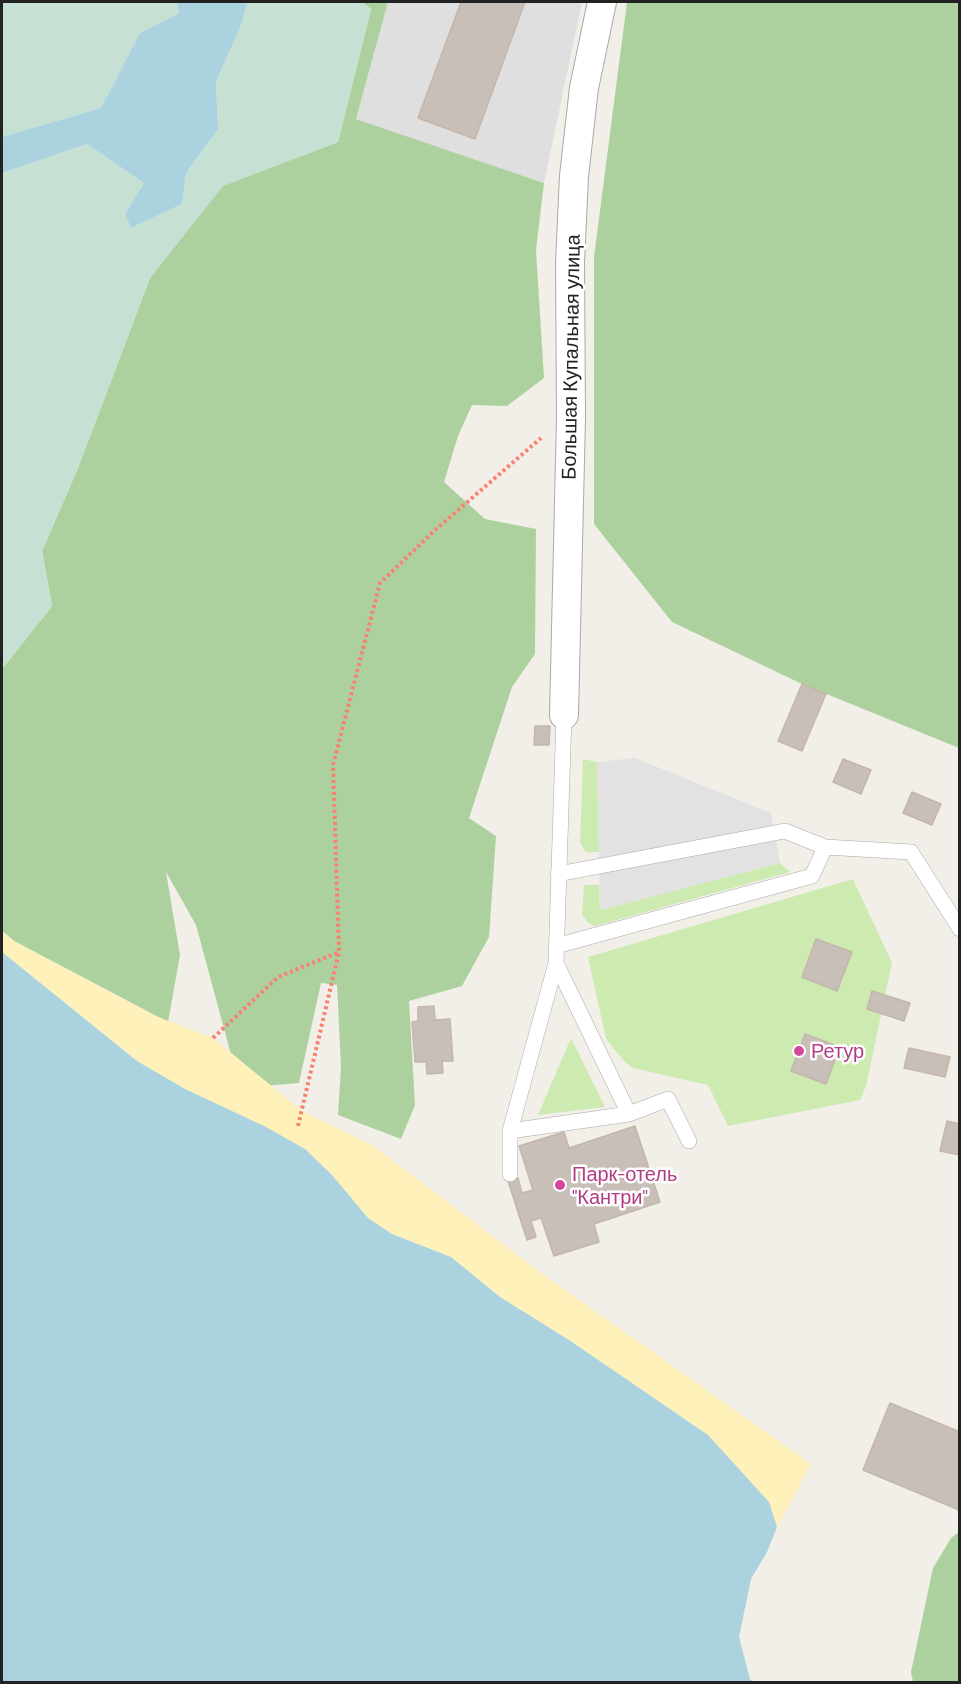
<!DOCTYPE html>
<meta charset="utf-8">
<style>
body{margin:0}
#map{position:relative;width:961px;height:1684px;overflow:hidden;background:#f2efe9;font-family:Barlow,sans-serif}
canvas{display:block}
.frame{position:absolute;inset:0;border:3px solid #222;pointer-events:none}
</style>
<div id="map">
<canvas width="961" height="1684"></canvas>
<div class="frame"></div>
</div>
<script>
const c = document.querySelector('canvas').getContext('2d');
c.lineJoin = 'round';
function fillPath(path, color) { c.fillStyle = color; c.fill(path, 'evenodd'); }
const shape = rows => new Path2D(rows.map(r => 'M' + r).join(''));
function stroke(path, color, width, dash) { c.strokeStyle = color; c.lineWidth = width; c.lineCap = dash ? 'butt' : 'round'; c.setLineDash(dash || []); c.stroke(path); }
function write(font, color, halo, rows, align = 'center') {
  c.font = font + ' Barlow,sans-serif'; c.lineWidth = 5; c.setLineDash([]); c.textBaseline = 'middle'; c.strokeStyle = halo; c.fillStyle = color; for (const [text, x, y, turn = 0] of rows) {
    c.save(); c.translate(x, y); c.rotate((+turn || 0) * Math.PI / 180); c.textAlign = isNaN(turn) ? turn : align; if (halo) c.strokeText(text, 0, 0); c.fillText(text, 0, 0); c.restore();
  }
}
fillPath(shape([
 [388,2,582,2,544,183,356,119]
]), '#e0dfdf');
fillPath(shape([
 [583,759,597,762,599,852,586,852,580,843],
 [780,863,790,872,595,926,588,923,582,914,584,885,599,885,600,910],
 [853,879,892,963,866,1086,860,1100,728,1126,708,1085,633,1068,624,1061,606,1039,588,957],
 [571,1038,605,1107,538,1115]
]), '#cdebb0');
fillPath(shape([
 [362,2,388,2,356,119,544,183,536,250,544,378,507,406,472,405,458,436,444,482,485,519,536,529,535,654,512,687,469,818,496,836,489,937,462,986,409,1001,415,1105,401,1139,338,1115,341,1067,337,985,321,983,299,1083,240,1088,196,925,166,872,180,955,168,1022,14,941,2,931,2,669,52,606,42,551,78,468,150,278,222,186,338,142,371,9],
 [627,2,959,2,959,748,802,684,672,622,594,524,594,257],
 [959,1532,959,1682,913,1682,911,1672,933,1568,951,1538]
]), '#add19e');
fillPath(shape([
 [2,2,177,2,179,13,140,33,101,108,2,137],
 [247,2,362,2,371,9,338,142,223,186,150,278,78,468,42,551,52,606,2,669,2,173,87,144,144,183,125,214,131,228,182,204,186,173,218,129,216,82,242,23]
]), '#c6e0d4');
fillPath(shape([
 [2,931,14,941,153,1015,213,1038,302,1111,372,1145,544,1275,811,1464,777,1527,769,1502,708,1435,569,1340,500,1297,451,1257,392,1234,368,1218,332,1175,305,1149,266,1127,185,1089,137,1061,2,952]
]), '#fff1ba');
fillPath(shape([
 [635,758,771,813,780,863,600,910,597,762]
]), '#e2e2e2');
fillPath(shape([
 [177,2,247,2,242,23,216,82,218,129,186,173,182,204,131,228,125,214,144,183,87,144,2,173,2,137,101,108,140,33,179,13],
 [2,952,137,1061,185,1089,266,1127,305,1149,332,1175,368,1218,392,1234,451,1257,500,1297,569,1340,708,1435,769,1502,777,1527,767,1552,751,1579,739,1637,750,1679,753,1682,2,1682]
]), '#aad3df');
const building = shape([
 [461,2,525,2,475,139,418,118,461,2],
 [802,684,826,694,802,751,778,741,802,684],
 [535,726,550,726,549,745,534,745,535,726],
 [843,759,871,770,861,794,833,782,843,759],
 [912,792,941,804,932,825,903,813,912,792],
 [816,939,852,952,837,991,802,977,816,939],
 [872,991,910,1003,904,1021,867,1009,872,991],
 [434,1006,435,1020,450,1019,453,1061,442,1061,443,1073,427,1074,426,1062,415,1062,412,1022,418,1021,418,1007,434,1006],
 [805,1034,840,1047,826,1084,791,1071,805,1034],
 [909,1048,950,1057,945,1077,904,1068,909,1048],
 [947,1121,960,1124,960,1155,940,1151,947,1121],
 [635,1126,660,1202,594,1224,599,1242,554,1256,541,1218,531,1221,536,1237,527,1240,508,1181,518,1178,522,1193,533,1190,519,1146,564,1132,569,1148,635,1126],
 [890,1403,960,1432,959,1510,863,1470,890,1403]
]);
fillPath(building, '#c7bfb8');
stroke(building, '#c4b6ab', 1.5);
const lane = shape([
 [558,874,785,831,825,847],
 [556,946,812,876,825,847,911,852,960,929],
 [556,963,629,1114,668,1099,689,1141],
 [510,1131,629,1114],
 [510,1174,510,1131,556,963,564,715]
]);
const street = shape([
 [564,715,571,417,570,263,574,176,584,88,602,2]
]);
stroke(lane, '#a9a9a9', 16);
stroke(street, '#a9a9a9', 30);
stroke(shape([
 [213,1038,278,977,339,952],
 [298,1126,339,952,333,765,380,583,434,531,541,438]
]), '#fa8072', 4, [3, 3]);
stroke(lane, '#fff', 15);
stroke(street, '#fff', 28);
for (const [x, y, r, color] of [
 [799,1051,6,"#d1479c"],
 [560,1185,6,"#d1479c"]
]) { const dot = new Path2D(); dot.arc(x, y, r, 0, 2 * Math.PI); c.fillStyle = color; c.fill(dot); stroke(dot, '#fff', 2); }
write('20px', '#222', '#fff', [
 ["Большая Купальная улица",571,357,-89]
]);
write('20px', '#b23c85', '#fff', [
 ["Ретур",811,1051],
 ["Парк-отель",572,1174],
 ["\"Кантри\"",572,1197]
], 'left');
</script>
